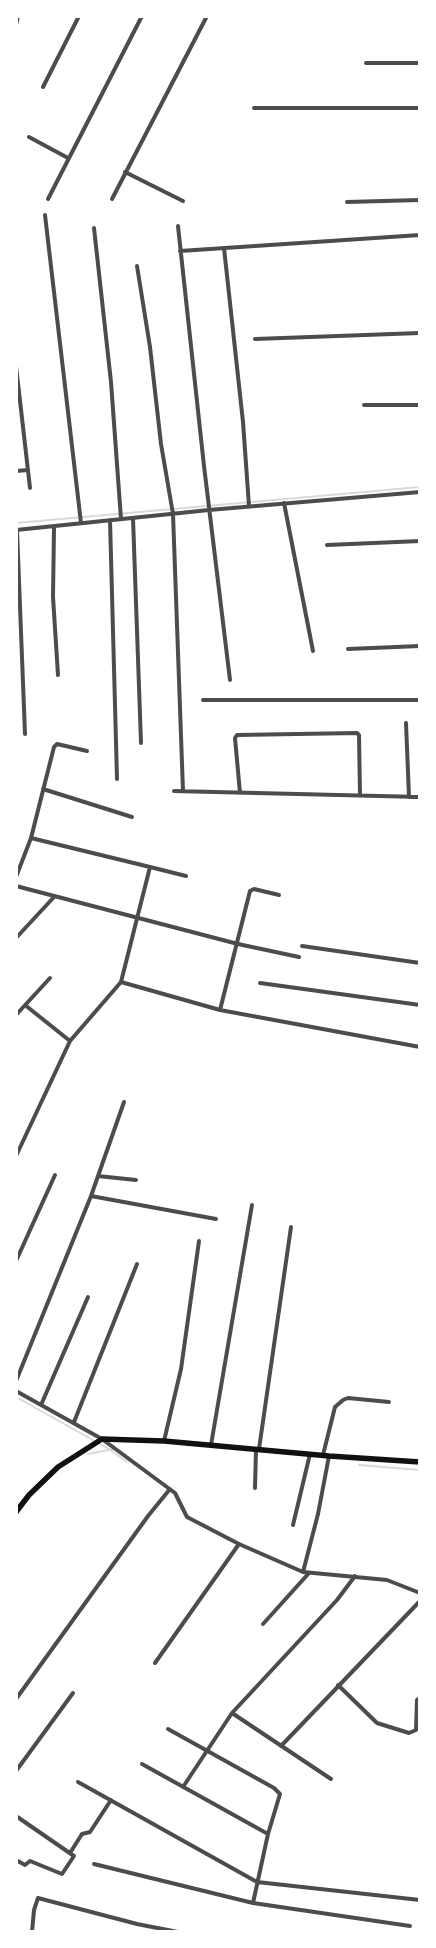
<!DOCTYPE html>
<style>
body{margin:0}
#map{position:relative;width:436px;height:1948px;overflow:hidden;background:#fff;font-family:Commissioner,sans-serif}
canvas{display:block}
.frame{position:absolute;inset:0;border:18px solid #fff;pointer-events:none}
</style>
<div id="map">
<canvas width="436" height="1948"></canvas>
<div class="frame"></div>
</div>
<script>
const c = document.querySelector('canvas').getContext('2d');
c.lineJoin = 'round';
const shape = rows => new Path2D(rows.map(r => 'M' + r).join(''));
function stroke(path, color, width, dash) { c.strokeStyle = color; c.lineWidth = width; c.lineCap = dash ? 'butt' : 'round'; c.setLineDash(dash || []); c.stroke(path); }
stroke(shape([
 [16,523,420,487],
 [16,1397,109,1449,127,1462],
 [88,1454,113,1449],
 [359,1465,420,1470]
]), '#d9d9d9', 2);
stroke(shape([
 [16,25,18,16],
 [366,63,420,63],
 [43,87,79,16],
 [254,108,420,108],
 [29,137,68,158],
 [125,172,183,201],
 [48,199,142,16],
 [112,199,207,16],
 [347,202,420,200],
 [45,215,81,523],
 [178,226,204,466,230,680],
 [94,228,111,382,121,519],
 [224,248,243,422,249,506],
 [180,251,420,235],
 [137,266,150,347,161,444,173,514,183,791],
 [255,339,420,333],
 [16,366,30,488],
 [364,405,420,405],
 [16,471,28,470],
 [284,503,313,651],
 [133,518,141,743],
 [110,520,117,779],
 [54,528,53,597,58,675],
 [16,530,209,510,420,492],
 [17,530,25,734],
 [327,545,420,541],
 [348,649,420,646],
 [203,700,420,700],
 [406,723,409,797],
 [43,789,132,817],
 [174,791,420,797],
 [240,793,235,738,237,735,357,733,359,735,360,795],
 [31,838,150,867,121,982],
 [150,867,186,876],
 [16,877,31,838,54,747,57,744,87,751],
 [16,886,238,944,299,957],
 [16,938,54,897],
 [302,946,420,963],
 [260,983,420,1005],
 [25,1005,70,1041,121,982,220,1010,420,1047],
 [220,1010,250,891,254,889,279,895],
 [16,1015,50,978],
 [16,1156,70,1041],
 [98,1176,136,1180],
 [91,1196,216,1219],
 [16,1261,55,1175],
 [16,1381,91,1196,124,1102],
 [16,1391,102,1439,175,1493,187,1517,239,1544,303,1572,387,1580,420,1593],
 [41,1405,88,1297],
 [74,1422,137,1264],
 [164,1441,181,1369,199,1241],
 [211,1445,252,1205],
 [259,1449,291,1227],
 [323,1455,335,1407,343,1400,348,1398,389,1402],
 [255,1488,256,1449],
 [293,1525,310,1454],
 [303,1572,318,1514,329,1456],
 [263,1624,309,1573],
 [155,1663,239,1544],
 [338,1685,377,1723,409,1733,416,1730,417,1700,420,1698],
 [16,1699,148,1516,170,1489],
 [232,1713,331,1779],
 [168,1729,274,1788,280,1794,268,1834,253,1903],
 [281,1746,420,1601],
 [142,1764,268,1834],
 [16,1771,73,1693],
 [78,1782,257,1882,420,1900],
 [183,1787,232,1713,337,1600,355,1576],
 [16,1816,74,1856,62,1874,30,1861,25,1865,16,1860],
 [70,1853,82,1834,90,1832,111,1800],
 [94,1864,253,1903,410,1926],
 [32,1932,34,1910,38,1898,137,1924,178,1932]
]), '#4c4c4c', 4);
stroke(shape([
 [16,1512,29,1495,58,1467,102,1439,164,1441,329,1456,420,1462]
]), '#111', 5.5);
</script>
